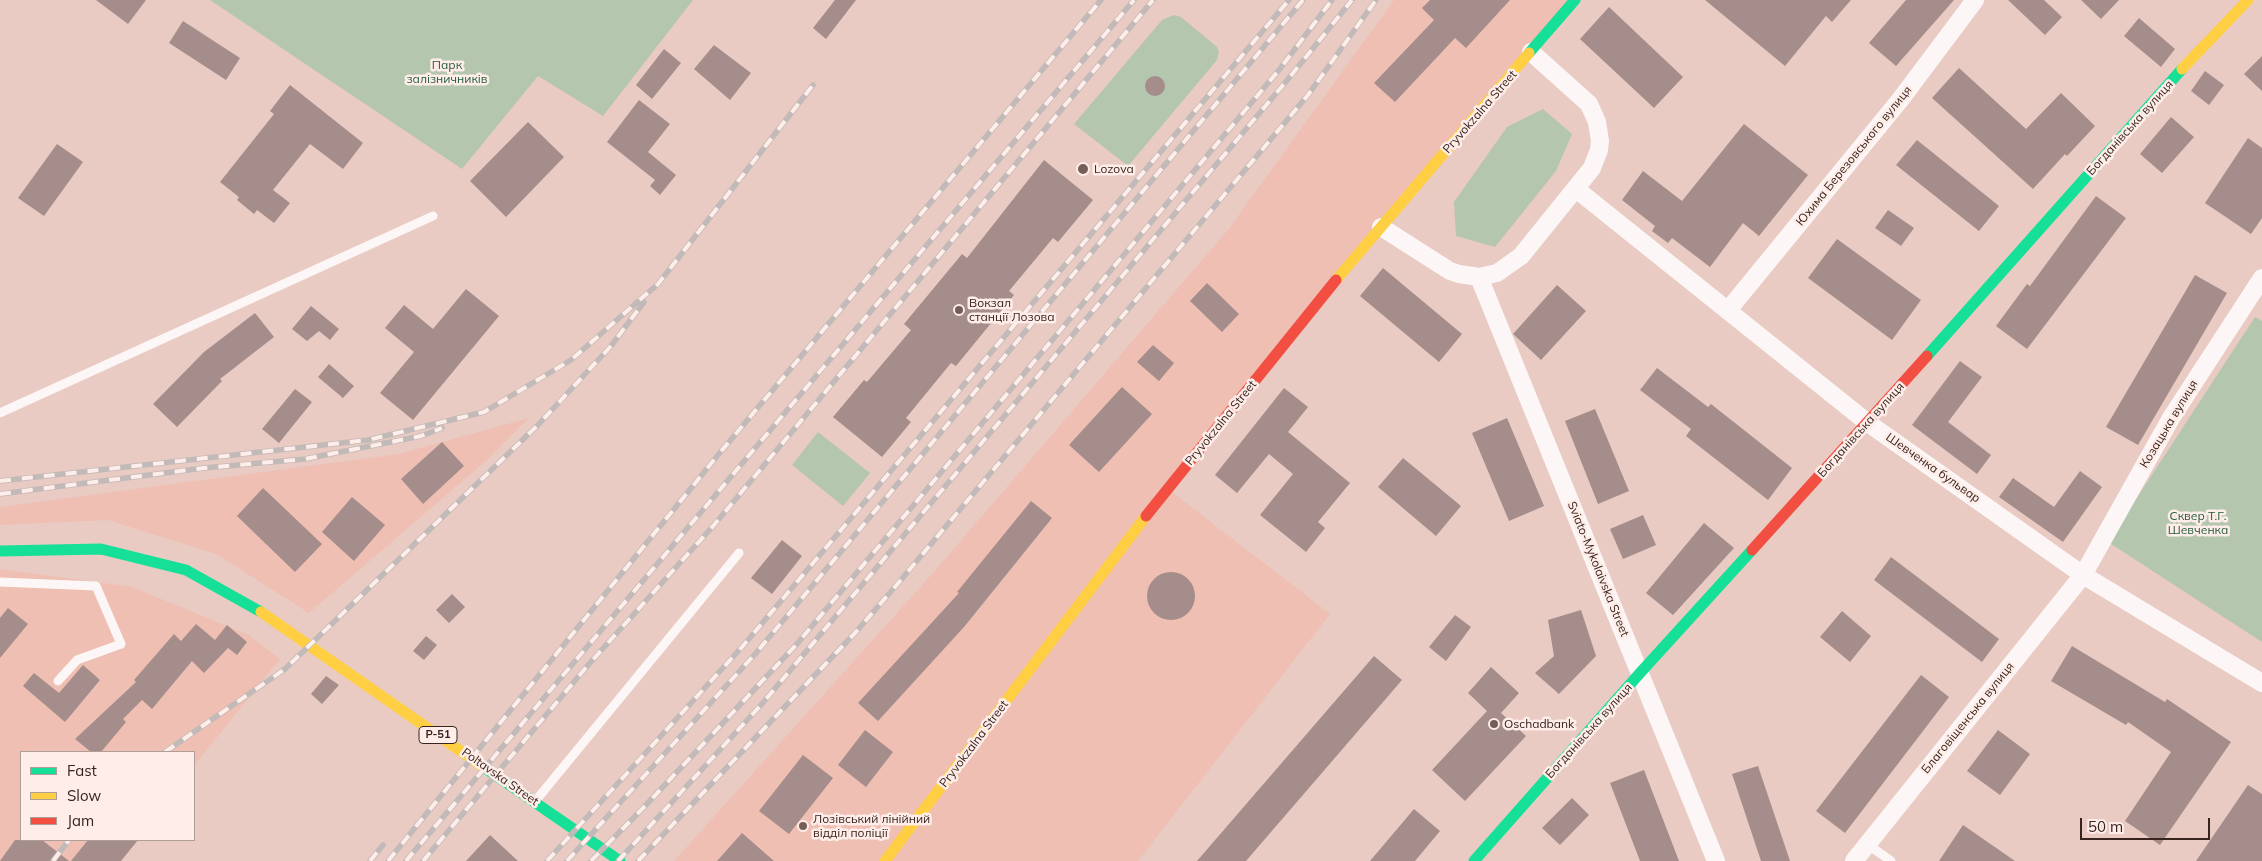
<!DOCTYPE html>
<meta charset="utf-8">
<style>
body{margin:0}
#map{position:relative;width:2262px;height:861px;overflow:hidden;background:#e9cbc3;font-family:Mulish,sans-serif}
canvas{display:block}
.legend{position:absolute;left:20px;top:751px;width:175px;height:90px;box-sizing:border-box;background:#feede9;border:1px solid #af9d98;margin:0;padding:6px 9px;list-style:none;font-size:15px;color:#38241e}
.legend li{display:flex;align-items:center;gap:10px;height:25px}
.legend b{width:25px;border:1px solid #af9d98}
.scale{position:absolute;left:2080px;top:818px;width:130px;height:22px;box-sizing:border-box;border:2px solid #38241e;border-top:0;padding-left:6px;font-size:15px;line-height:18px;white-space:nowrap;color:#38241e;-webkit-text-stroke:4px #feede9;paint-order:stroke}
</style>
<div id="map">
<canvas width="2262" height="861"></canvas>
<ul class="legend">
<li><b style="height:6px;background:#16e098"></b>Fast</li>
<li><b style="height:6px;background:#ffcf43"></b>Slow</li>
<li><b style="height:6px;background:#f24e42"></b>Jam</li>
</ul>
<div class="scale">50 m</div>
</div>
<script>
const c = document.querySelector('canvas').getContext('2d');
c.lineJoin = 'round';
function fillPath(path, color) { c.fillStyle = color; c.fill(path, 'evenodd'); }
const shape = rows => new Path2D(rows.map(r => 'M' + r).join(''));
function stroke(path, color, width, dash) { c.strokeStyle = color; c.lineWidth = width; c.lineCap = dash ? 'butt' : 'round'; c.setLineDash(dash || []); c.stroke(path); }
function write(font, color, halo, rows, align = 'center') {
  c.font = font + ' Mulish,sans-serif'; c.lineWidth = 5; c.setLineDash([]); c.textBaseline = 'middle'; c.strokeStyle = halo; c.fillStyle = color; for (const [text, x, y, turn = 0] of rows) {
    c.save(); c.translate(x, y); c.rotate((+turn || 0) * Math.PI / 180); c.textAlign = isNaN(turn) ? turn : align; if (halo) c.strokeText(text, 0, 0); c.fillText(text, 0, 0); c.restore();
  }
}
fillPath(shape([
 [1394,0,1575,0,1168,489,1330,614,1138,861,674,861,932,574,1228,230],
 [529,418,487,460,309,613,216,554,108,520,0,525,0,507,399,454],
 [0,569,132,587,249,635,280,659,194,766,194,752,21,752,21,840,134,840,117,861,0,861]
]), '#eebfb2');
fillPath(shape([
 [210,0,693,0,603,116,538,76,462,169],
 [1174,15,1181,17,1217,47,1219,52,1217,60,1128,166,1074,124,1162,20],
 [1543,109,1572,134,1556,171,1495,247,1456,236,1454,202,1507,127],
 [2255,317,2262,321,2262,642,2108,542],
 [818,432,870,473,843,506,792,465]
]), '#b5c6ae');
fillPath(shape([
 [96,0,146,0,128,24],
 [835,0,856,0,826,39,813,28],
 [1430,0,1510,0,1466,48,1455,38,1395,102,1374,83,1434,20,1422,8],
 [1705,0,1851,0,1832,22,1826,16,1785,66],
 [1906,0,1954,0,1896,66,1869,43],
 [2008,0,2044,0,2062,17,2045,35],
 [2081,0,2119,0,2101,19],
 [1609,7,1683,77,1654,108,1580,39],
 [2139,18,2175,49,2161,67,2124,36],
 [183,21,240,58,226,80,169,43],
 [714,45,751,73,730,100,694,69],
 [664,49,681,63,652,99,636,85],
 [2262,56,2262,91,2244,74],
 [1959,68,2026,129,2061,93,2095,126,2067,156,2065,154,2033,189,1932,98],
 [2205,71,2224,85,2209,105,2191,91],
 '1145 86a10 10 0 1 1 20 0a10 10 0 1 1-20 0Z',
 [290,85,363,143,343,169,310,144,273,190,290,203,274,223,257,210,254,214,237,200,239,197,220,182,274,114,270,111],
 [639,100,670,124,648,152,676,175,660,195,650,186,655,180,607,142],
 [2171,117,2194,137,2162,173,2140,154],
 [528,122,564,157,506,217,470,181],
 [1744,124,1808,175,1759,236,1743,223,1710,267,1672,238,1668,243,1652,231,1655,226,1622,200,1643,171,1682,201],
 [2248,138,2262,148,2262,218,2251,234,2205,203],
 [1917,140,1999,206,1979,231,1896,165],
 [57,144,83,162,44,216,18,198],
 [1044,160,1093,200,1058,242,1053,238,1009,291,1014,295,956,366,951,363,906,418,911,422,882,457,833,417,864,380,867,382,911,330,904,324,962,254,967,258],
 [2096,196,2126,218,2027,349,1996,326,2027,284,2030,286],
 [1888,210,1914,228,1901,246,1875,228],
 [1837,239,1921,300,1892,340,1808,278],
 [1383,268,1462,334,1439,362,1360,296],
 [2195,275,2227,293,2138,445,2106,427],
 [1207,283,1239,314,1222,332,1190,301],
 [1557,285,1586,311,1541,360,1513,334],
 [466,289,499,316,413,420,380,393,414,352,385,328,404,305,433,329],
 [311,306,339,329,330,340,319,331,307,341,292,329],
 [255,313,274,337,220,379,222,381,177,427,153,404,204,352],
 [1153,345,1174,363,1159,381,1137,362],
 [1960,361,1982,377,1948,422,1991,455,1977,474,1912,425],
 [329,364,354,386,343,398,318,377],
 [1657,368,1708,407,1711,404,1792,468,1768,500,1686,436,1691,429,1640,390],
 [1122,387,1152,414,1099,472,1069,445],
 [1284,388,1308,407,1288,432,1350,483,1318,522,1325,528,1306,552,1260,515,1293,474,1269,454,1237,493,1215,475],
 [295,389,312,402,279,443,262,429],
 [1595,409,1629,491,1598,504,1565,421],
 [1507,418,1544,506,1509,521,1472,433],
 [442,442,464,466,423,504,401,479],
 [1403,458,1461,506,1436,536,1378,487],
 [2080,471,2102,487,2063,542,1999,497,2013,478,2054,507],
 [263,488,322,544,295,572,237,516],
 [352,497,385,525,354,561,322,532],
 [1031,501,1052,518,964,627,878,721,858,703,959,593,957,592],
 [1643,515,1656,545,1623,559,1610,529],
 [1704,523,1734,548,1673,615,1646,593],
 [782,540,802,556,772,594,751,578],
 [1891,557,1999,639,1982,662,1874,580],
 '1147 596a24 24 0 1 1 48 0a24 24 0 1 1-48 0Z',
 [452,594,465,607,449,623,436,610],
 [8,608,28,624,0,658,0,618],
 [1581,610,1596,656,1559,694,1535,673,1554,656,1548,620],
 [1842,611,1871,636,1850,662,1820,637],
 [1455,615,1471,627,1446,661,1429,647],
 [196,624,215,640,227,625,247,642,237,655,228,648,204,673,192,661,152,709,142,700,123,719,126,722,101,752,91,752,75,739,136,682,134,680,174,634,181,641],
 [426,636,437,645,424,660,413,651],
 [2072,646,2165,702,2167,699,2231,742,2160,845,2125,821,2171,752,2128,722,2126,725,2051,681],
 [1374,656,1402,680,1246,861,1197,861],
 [83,665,100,680,65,722,23,686,34,673,59,693],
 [1491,667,1519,693,1501,713,1526,736,1465,801,1432,770,1487,711,1468,693],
 [1921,675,1949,697,1845,833,1816,811],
 [326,676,339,685,322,704,311,694],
 [865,730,893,752,866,787,838,765],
 [1998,730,2030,754,2000,795,1967,771],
 [803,755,833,778,789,834,759,811],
 [1758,766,1790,861,1761,861,1732,774],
 [1644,770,1679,861,1640,861,1610,783],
 [2248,785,2262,794,2262,861,2196,861],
 [1572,798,1589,815,1560,845,1542,828],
 [1414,809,1440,831,1415,861,1370,861],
 [1963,825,2015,861,1939,861],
 [742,833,774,861,717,861],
 [490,835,518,861,466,861],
 [15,840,42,840,69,861,0,861],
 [88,840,138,840,121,861,71,861]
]), '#a48d8a');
stroke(shape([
 [0,413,433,216],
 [0,582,96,586,121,644,77,660,58,681],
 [537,799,739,553],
 [1867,844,1891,861]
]), '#fcf7f6', 9);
stroke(shape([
 [1576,189,1868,423,2083,575,2262,683],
 [1381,227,1450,271,1459,274,1479,277,1497,273,1521,256,1592,168,1599,150,1600,141,1597,122,1589,104,1531,52],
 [1479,277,1716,861],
 [1729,309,1900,100,1975,0],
 [1854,861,2083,575,2171,418,2262,278]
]), '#fcf7f6', 18);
stroke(shape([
 [1529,53,1575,0],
 [1927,356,2182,69],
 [0,551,101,549,186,570,261,612],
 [482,766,620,861],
 [1474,861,1640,673,1752,550]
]), '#16e098', 11);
stroke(shape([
 [2182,69,2248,0],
 [1336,280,1529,53],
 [261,612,482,766],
 [885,861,1146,516]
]), '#ffcf43', 11);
stroke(shape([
 [1146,516,1336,280],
 [1752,550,1927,356]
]), '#f24e42', 11);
const rail = shape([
 [0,481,368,440,484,412,571,360,658,284,813,85],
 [0,494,204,468,305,459,421,436,442,428],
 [165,752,285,669,538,425,611,346,644,302],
 [53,861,69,840],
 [370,861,383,845],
 [388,861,718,455,1101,0],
 [406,861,1134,0],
 [423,861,589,664,714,525,1153,0],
 [547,861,742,647,1289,0],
 [567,861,756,653,1303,0],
 [591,861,646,805,796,645,1279,70,1332,0],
 [618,861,761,705,1289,78,1352,0],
 [638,861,855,633,900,581,1308,95,1376,0]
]);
stroke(rail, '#c1bab8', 5.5);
stroke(rail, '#feede9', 4, [11]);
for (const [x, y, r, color] of [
 [1083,169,6,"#765e58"],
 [959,310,5,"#765e58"],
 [1494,724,5,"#765e58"],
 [803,826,5,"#765e58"]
]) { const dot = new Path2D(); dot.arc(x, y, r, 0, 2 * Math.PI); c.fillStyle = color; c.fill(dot); stroke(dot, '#feede9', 2); }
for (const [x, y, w] of [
 [438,735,38]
]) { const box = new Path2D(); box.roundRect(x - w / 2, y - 8.5, w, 17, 4); c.fillStyle = '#feede9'; c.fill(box); stroke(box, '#38241e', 1); }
write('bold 11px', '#38241e', null, [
 ["Р-51",438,735]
]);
write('12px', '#225c3b', '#feede9', [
 ["Парк",447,65],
 ["залізничників",447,79],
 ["Сквер Т.Г.",2198,516],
 ["Шевченка",2198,530]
]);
write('12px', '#38241e', '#feede9', [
 ["Pryvokzalna Street",1480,112,-49],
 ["Богданівська вулиця",2130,128,-48],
 ["Юхима Березовського вулиця",1854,156,-51],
 ["Pryvokzalna Street",1221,423,-51],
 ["Козацька вулиця",2169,424,-59],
 ["Богданівська вулиця",1861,430,-48],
 ["Шевченка бульвар",1933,468,35],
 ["Sviato-Mykolaivska Street",1598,569,68],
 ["Благовіщенська вулиця",1968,718,-51],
 ["Богданівська вулиця",1589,731,-48],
 ["Pryvokzalna Street",974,744,-53],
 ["Poltavska Street",500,777,35]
]);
write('12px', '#38241e', '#feede9', [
 ["Lozova",1094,169],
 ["Вокзал",969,303],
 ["станції Лозова",969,317],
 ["Oschadbank",1504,724],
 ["Лозівський лінійний",813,819],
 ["відділ поліції",813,833]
], 'left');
</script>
